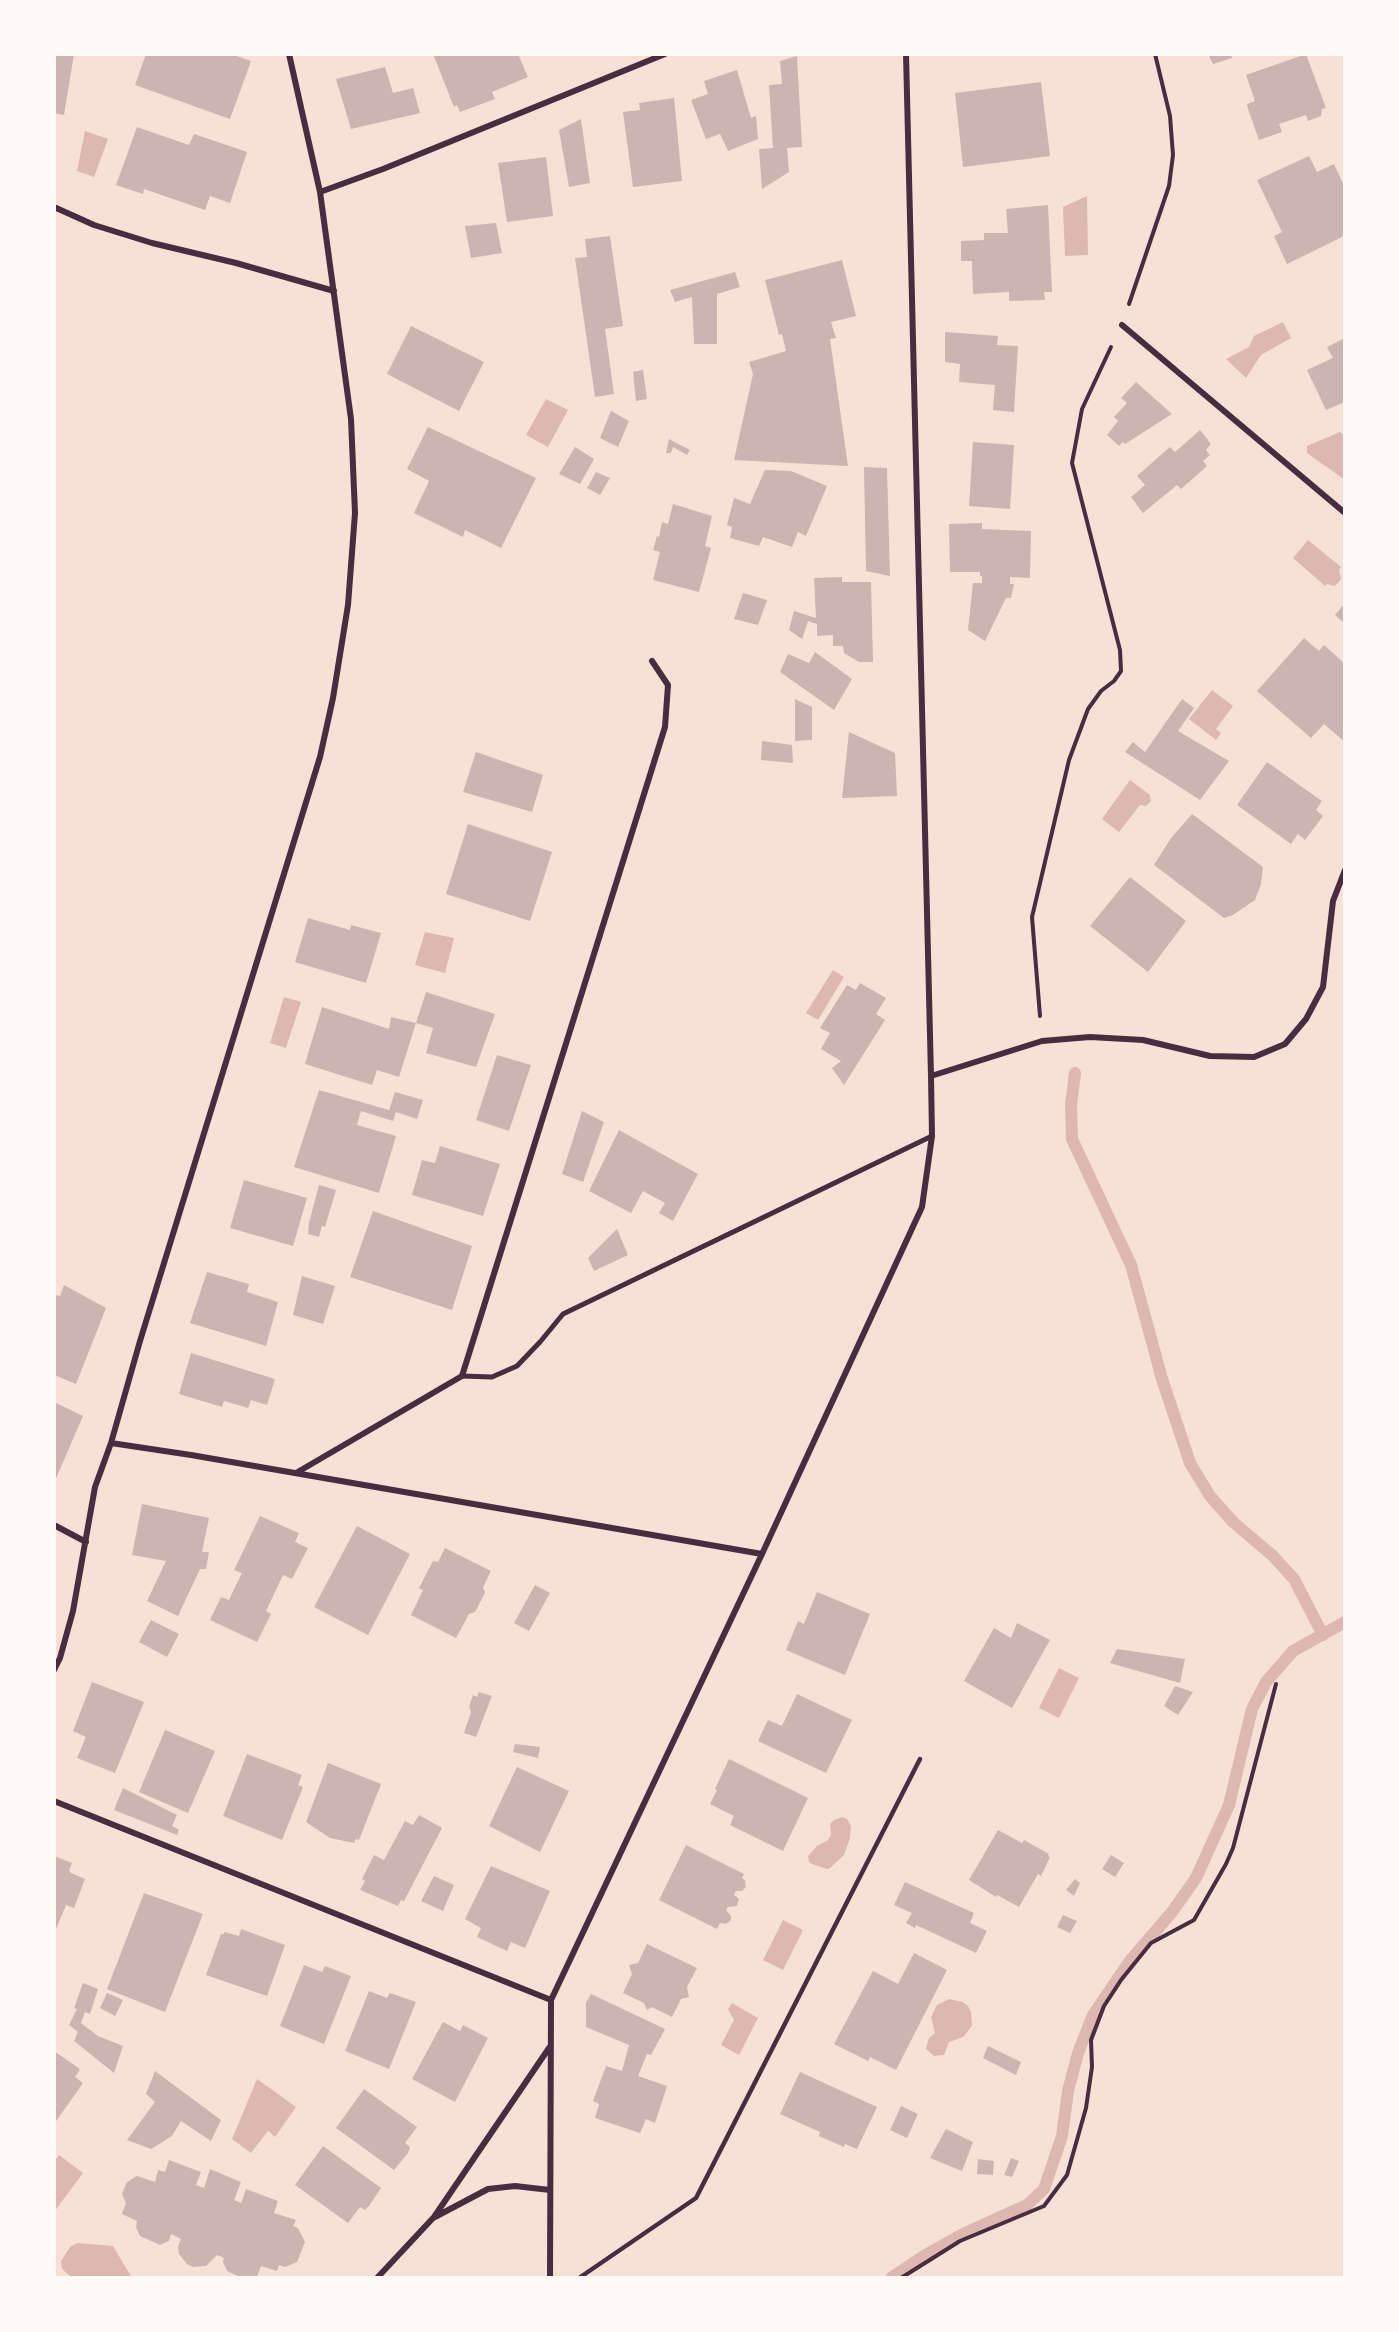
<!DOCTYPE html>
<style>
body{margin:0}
#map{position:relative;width:1399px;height:2332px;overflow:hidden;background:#f7e1d7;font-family:"Space Grotesk",sans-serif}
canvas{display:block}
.frame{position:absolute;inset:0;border:56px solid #fffaf5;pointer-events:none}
</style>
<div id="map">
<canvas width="1399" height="2332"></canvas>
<div class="frame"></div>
</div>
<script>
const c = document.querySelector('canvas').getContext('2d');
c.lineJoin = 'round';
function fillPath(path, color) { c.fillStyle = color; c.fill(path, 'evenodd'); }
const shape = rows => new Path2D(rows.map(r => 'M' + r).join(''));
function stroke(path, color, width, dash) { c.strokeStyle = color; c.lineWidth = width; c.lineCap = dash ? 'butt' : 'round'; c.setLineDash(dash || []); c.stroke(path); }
fillPath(shape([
 [85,131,108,139,94,177,77,171],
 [1087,196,1088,255,1065,256,1063,207],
 [1283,322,1291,338,1261,355,1246,378,1226,359,1249,347,1254,336],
 [546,399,568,410,548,447,526,435],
 [1340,432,1345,436,1345,480,1307,453,1307,446],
 [1308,540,1341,567,1339,570,1341,579,1337,584,1334,586,1327,584,1325,586,1293,558],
 [1212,690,1233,706,1216,729,1221,733,1216,740,1189,719],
 [1130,780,1150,795,1151,801,1146,806,1140,805,1119,832,1102,819],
 [425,932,454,938,445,973,415,965],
 [833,970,844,977,818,1020,806,1013],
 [284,997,301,1002,286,1048,270,1043],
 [1059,1668,1079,1678,1059,1718,1039,1708],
 [842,1817,847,1819,851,1826,850,1838,844,1855,830,1868,827,1869,812,1864,809,1862,808,1856,817,1846,828,1840,831,1835,830,1824,834,1820],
 [783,1920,803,1930,783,1970,763,1960],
 [949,1999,963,2002,968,2006,971,2012,972,2026,963,2037,949,2042,944,2055,934,2056,926,2049,929,2038,935,2033,931,2017,937,2005],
 [732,2003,758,2018,739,2055,721,2045,734,2020,728,2009],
 [257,2079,296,2107,275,2137,268,2131,251,2153,232,2139],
 [59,2155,83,2173,54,2212,54,2162],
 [77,2243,113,2246,132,2278,72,2278,62,2269,61,2261,70,2247]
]), '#dcb8b0');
stroke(shape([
 [1075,1073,1071,1105,1072,1139,1131,1265,1162,1379,1190,1463,1210,1496,1233,1522,1273,1556,1294,1579,1323,1635],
 [891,2278,924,2256,963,2234,1027,2205,1044,2189,1062,2136,1068,2091,1078,2053,1093,2015,1129,1962,1172,1912,1196,1878,1229,1805,1252,1709,1266,1682,1293,1651,1345,1622]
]), '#dcb8b0', 12);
fillPath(shape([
 [54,54,74,54,64,115,54,113],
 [146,54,231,54,251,61,230,119,135,85],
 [433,54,518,54,528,77,492,92,495,99,460,112,457,105,454,107],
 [1208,54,1231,54,1232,58,1213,64],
 [1306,54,1326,108,1322,109,1321,116,1308,121,1306,115,1279,124,1282,132,1259,140,1248,109,1247,104,1255,101,1246,75],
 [797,56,802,147,787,148,789,172,762,189,759,149,773,148,769,85,782,84,780,61],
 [385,67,393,93,413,88,420,113,351,129,336,79],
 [737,70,751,118,756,116,758,139,728,151,720,134,706,139,691,100,708,94,704,81],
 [1041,82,1050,156,963,167,955,93],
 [674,98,682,181,633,187,623,112,640,110,639,103],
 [581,119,590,183,569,187,559,130],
 [137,127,189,145,194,134,247,152,230,203,210,196,205,210,144,189,143,194,116,185],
 [1309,156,1317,172,1334,164,1345,188,1345,233,1342,237,1287,264,1274,236,1282,232,1257,180],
 [546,157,553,216,507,222,498,163],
 [1048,205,1052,292,1044,292,1045,300,1009,301,1009,292,973,294,972,261,961,261,961,241,984,240,984,233,1008,233,1006,209],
 [496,223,502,253,471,258,465,226],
 [610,236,623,326,605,329,614,394,595,397,575,258,587,257,585,239],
 [842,260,856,316,831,322,836,338,830,339,848,466,734,460,753,374,749,362,786,351,782,334,779,335,765,280],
 [735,272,740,287,717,294,717,344,694,344,692,297,675,302,670,290],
 [411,326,484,362,459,411,387,374],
 [945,332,998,336,997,345,1018,346,1014,412,993,410,995,385,959,382,960,364,945,362],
 [1345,338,1345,402,1326,410,1307,370,1333,358,1327,347],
 [643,370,647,399,636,401,633,372],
 [1136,382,1172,414,1125,444,1123,442,1119,446,1107,435,1118,421,1114,417,1127,403,1121,398],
 [611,411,629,421,618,447,600,438],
 [428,427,536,478,501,548,465,530,463,537,414,513,429,481,407,469],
 [1200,430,1211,444,1206,450,1210,455,1203,461,1207,466,1181,489,1177,485,1143,513,1131,497,1145,485,1137,476,1170,447,1175,452],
 [669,439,690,450,687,455,673,447,671,453,666,453],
 [973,442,1014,445,1010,509,969,506],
 [575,447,594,459,580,484,559,474],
 [864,467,887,468,890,576,866,571],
 [765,470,791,471,827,486,806,536,798,532,792,547,763,537,759,546,730,538,732,527,727,525,734,498,750,504],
 [596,472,610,478,600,495,587,488],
 [673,504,712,516,705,546,711,548,699,592,653,580,660,552,653,550,657,536,659,537,662,522,668,524],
 [982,523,982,529,1031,531,1030,578,1010,577,1010,584,1014,584,1011,598,1006,598,985,641,968,630,973,583,982,583,982,576,980,576,980,572,950,572,949,524],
 [842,577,842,582,871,582,873,662,859,662,844,653,843,646,833,646,833,635,817,636,817,624,808,621,802,639,789,630,794,611,816,618,814,578],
 [743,593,767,600,758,625,734,619],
 [1345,603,1345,624,1335,615],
 [1304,638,1319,651,1324,645,1345,664,1345,742,1324,724,1311,738,1257,691],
 [815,652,852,679,834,710,780,672,788,654,809,663],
 [795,699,812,707,812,740,795,741],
 [1182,699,1194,708,1178,731,1229,761,1200,800,1125,752,1133,742,1145,752],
 [849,732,895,753,897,796,842,798],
 [762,741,792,745,793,763,761,760],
 [476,752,543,775,532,812,463,792],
 [1267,762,1322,801,1316,810,1323,816,1305,840,1298,834,1291,844,1237,805],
 [1192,814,1263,867,1261,884,1255,900,1233,915,1224,918,1154,865,1171,838],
 [468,824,552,852,530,921,446,894],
 [1130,877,1186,921,1148,972,1090,926],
 [308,918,350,930,351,925,381,933,366,983,295,962],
 [860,983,886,998,876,1014,885,1020,844,1085,832,1068,841,1061,821,1049,830,1033,820,1028,847,985,856,990],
 [426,992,495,1014,476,1067,426,1053,433,1028,416,1023],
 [322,1007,389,1029,391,1017,416,1023,399,1077,377,1070,372,1085,305,1064],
 [497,1055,531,1065,509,1131,476,1120],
 [319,1090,389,1110,395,1092,423,1100,417,1119,396,1112,393,1121,361,1111,357,1125,396,1136,379,1193,294,1167],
 [582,1111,604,1122,583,1182,562,1174],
 [619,1130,698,1174,673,1221,659,1213,665,1203,643,1191,631,1213,589,1191],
 [440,1146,500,1164,483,1216,412,1195,422,1160,435,1163],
 [244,1180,307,1198,293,1246,230,1228],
 [319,1185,336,1190,325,1227,322,1226,319,1237,308,1234,309,1223],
 [373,1211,472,1246,452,1310,350,1277],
 [617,1229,628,1255,594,1271,588,1258],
 [207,1272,249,1284,247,1292,278,1302,266,1346,190,1323],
 [302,1276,335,1286,323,1324,293,1315],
 [64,1285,106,1308,76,1384,54,1375,54,1297,55,1295,60,1296],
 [191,1353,275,1379,267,1405,251,1400,248,1408,224,1401,222,1407,179,1394],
 [54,1402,83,1416,54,1483],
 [142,1504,209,1518,202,1552,209,1552,206,1569,200,1569,178,1616,147,1601,166,1561,132,1555],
 [260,1516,299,1533,295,1542,308,1548,292,1579,283,1575,266,1611,271,1614,257,1642,210,1620,221,1597,229,1600,235,1587,242,1573,234,1570],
 [357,1526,410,1554,368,1635,314,1607],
 [445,1548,491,1571,483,1587,485,1593,475,1612,469,1614,456,1638,411,1615,423,1590,419,1588,433,1561,438,1562],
 [535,1585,550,1593,529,1631,514,1623],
 [817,1592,870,1614,845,1675,786,1650,798,1621,804,1624],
 [151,1620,179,1634,167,1657,139,1642],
 [1017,1623,1050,1640,1012,1708,964,1681,994,1628,1011,1638],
 [1117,1649,1185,1659,1180,1683,1110,1663],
 [92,1682,144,1702,115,1773,77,1758,86,1737,73,1731],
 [1175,1686,1193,1692,1178,1715,1164,1706],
 [479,1692,492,1696,476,1737,464,1733,471,1712,469,1707,473,1695,477,1697],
 [797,1694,852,1720,826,1773,758,1741,768,1720,782,1726],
 [165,1730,215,1751,188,1813,139,1792],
 [515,1744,540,1747,538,1758,513,1752],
 [247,1754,302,1775,298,1785,303,1787,282,1840,223,1816],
 [729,1759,808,1798,783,1851,730,1825,734,1816,710,1804,717,1790,715,1789],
 [328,1763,381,1784,359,1840,356,1839,354,1843,330,1838,306,1822],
 [517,1767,569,1791,540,1852,489,1826],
 [123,1788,177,1815,172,1826,179,1830,177,1835,114,1810],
 [419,1815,442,1828,404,1901,401,1900,398,1906,360,1890,365,1881,362,1879,374,1855,384,1860,405,1821,413,1825],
 [998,1830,1022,1843,1024,1840,1049,1854,1048,1856,1050,1857,1041,1876,1038,1874,1019,1907,997,1895,996,1897,969,1880],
 [686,1845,744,1874,742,1878,745,1880,746,1887,742,1891,736,1891,734,1895,739,1899,737,1906,728,1907,726,1910,731,1916,731,1920,726,1924,720,1923,717,1929,659,1900],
 [1111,1855,1124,1863,1115,1877,1102,1869],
 [54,1856,72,1863,69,1870,71,1873,85,1879,74,1908,66,1905,54,1934],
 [491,1866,550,1891,525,1948,511,1942,507,1951,477,1937,481,1928,465,1919],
 [434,1876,454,1885,443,1911,421,1901],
 [1075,1879,1080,1883,1074,1896,1066,1890],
 [905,1882,974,1913,970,1923,987,1931,976,1953,916,1925,915,1928,906,1923,912,1913,894,1905],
 [144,1893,203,1914,165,2012,107,1989],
 [1063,1915,1077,1921,1070,1933,1057,1927],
 [241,1929,285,1945,267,1996,206,1975,221,1934,224,1934,224,1932,239,1936],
 [647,1944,697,1968,687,1987,689,1997,681,1999,672,2017,652,2007,647,2010,644,2003,623,1993,632,1974,629,1965,638,1963],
 [914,1953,947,1970,896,2070,870,2057,868,2061,834,2044,873,1971,898,1984],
 [304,1965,322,1972,325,1966,351,1976,324,2044,280,2026],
 [83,1983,98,1989,90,2014,85,2012,81,2023,98,2036,123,2046,114,2073,74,2041,78,2032,69,2025,77,2009,74,2008],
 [369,1991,387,1998,390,1993,416,2002,389,2069,345,2051],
 [107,1993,123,2000,115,2016,100,2008],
 [591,1994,665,2029,651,2055,647,2054,638,2076,667,2086,655,2123,646,2119,640,2133,595,2118,599,2104,593,2101,606,2066,622,2071,629,2045,586,2027,586,2003],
 [443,2022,460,2031,463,2025,488,2038,455,2102,412,2079],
 [988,2046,1021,2062,1016,2075,983,2058],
 [54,2051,80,2069,75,2077,83,2083,54,2124],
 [155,2071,221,2120,211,2141,181,2121,172,2136,151,2149,127,2140,155,2102,146,2094],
 [800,2072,877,2107,857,2149,845,2144,844,2147,819,2136,820,2132,780,2114],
 [364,2089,417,2127,405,2143,410,2147,408,2153,394,2170,336,2128],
 [901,2106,918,2114,907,2138,890,2130],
 [946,2129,973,2142,962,2171,930,2158],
 [323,2146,381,2188,369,2206,365,2210,360,2207,348,2223,295,2185],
 [1011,2158,1019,2161,1012,2177,1004,2175],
 [978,2159,994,2161,993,2175,977,2174],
 [169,2160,201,2172,196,2185,204,2188,210,2169,241,2182,234,2200,241,2203,246,2189,278,2201,274,2213,296,2220,293,2226,298,2228,305,2242,297,2262,285,2267,279,2265,277,2271,261,2266,257,2277,242,2278,227,2271,223,2262,224,2258,217,2255,206,2266,193,2267,187,2264,179,2254,178,2247,181,2239,171,2234,169,2241,160,2245,140,2236,136,2227,137,2221,122,2214,126,2203,122,2194,127,2182,137,2176,155,2182,158,2170,165,2172]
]), '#ccb4b1');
stroke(shape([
 [1129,304,1169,186,1173,155,1170,116,1155,54],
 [1040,1016,1032,917,1069,760,1088,709,1101,691,1114,681,1121,671,1120,650,1072,463,1082,409,1111,347],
 [901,2278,960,2241,1044,2206,1067,2175,1086,2108,1092,2067,1091,2040,1104,2006,1121,1980,1151,1943,1194,1920,1226,1864,1233,1848,1276,1684]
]), '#4a2c40', 4);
stroke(shape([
 [579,2278,696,2198,920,1759]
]), '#4a2c40', 4.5);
stroke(shape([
 [462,1376,492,1377,517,1366,540,1342,563,1314,932,1136]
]), '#4a2c40', 5);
stroke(shape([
 [320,192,383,169,665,54],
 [54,207,94,225,152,243,236,263,334,291],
 [1122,325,1345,513],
 [931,1076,1042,1041,1090,1037,1143,1040,1210,1056,1254,1057,1285,1044,1306,1019,1323,987,1333,901,1345,870],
 [111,1443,191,1455,762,1554],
 [296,1473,462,1376,665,727,668,685,652,661],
 [54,1525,86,1542],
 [54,1670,60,1658,73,1611,95,1487,111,1443,140,1341,320,757,333,698,348,605,355,513,351,419,320,192,289,54],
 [54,1801,551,2000],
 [435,2217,488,2189,515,2186,550,2190],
 [377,2278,434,2217,549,2048],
 [550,2278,551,2000,762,1554,922,1207,932,1136,931,1076,906,54]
]), '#4a2c40', 6);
</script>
